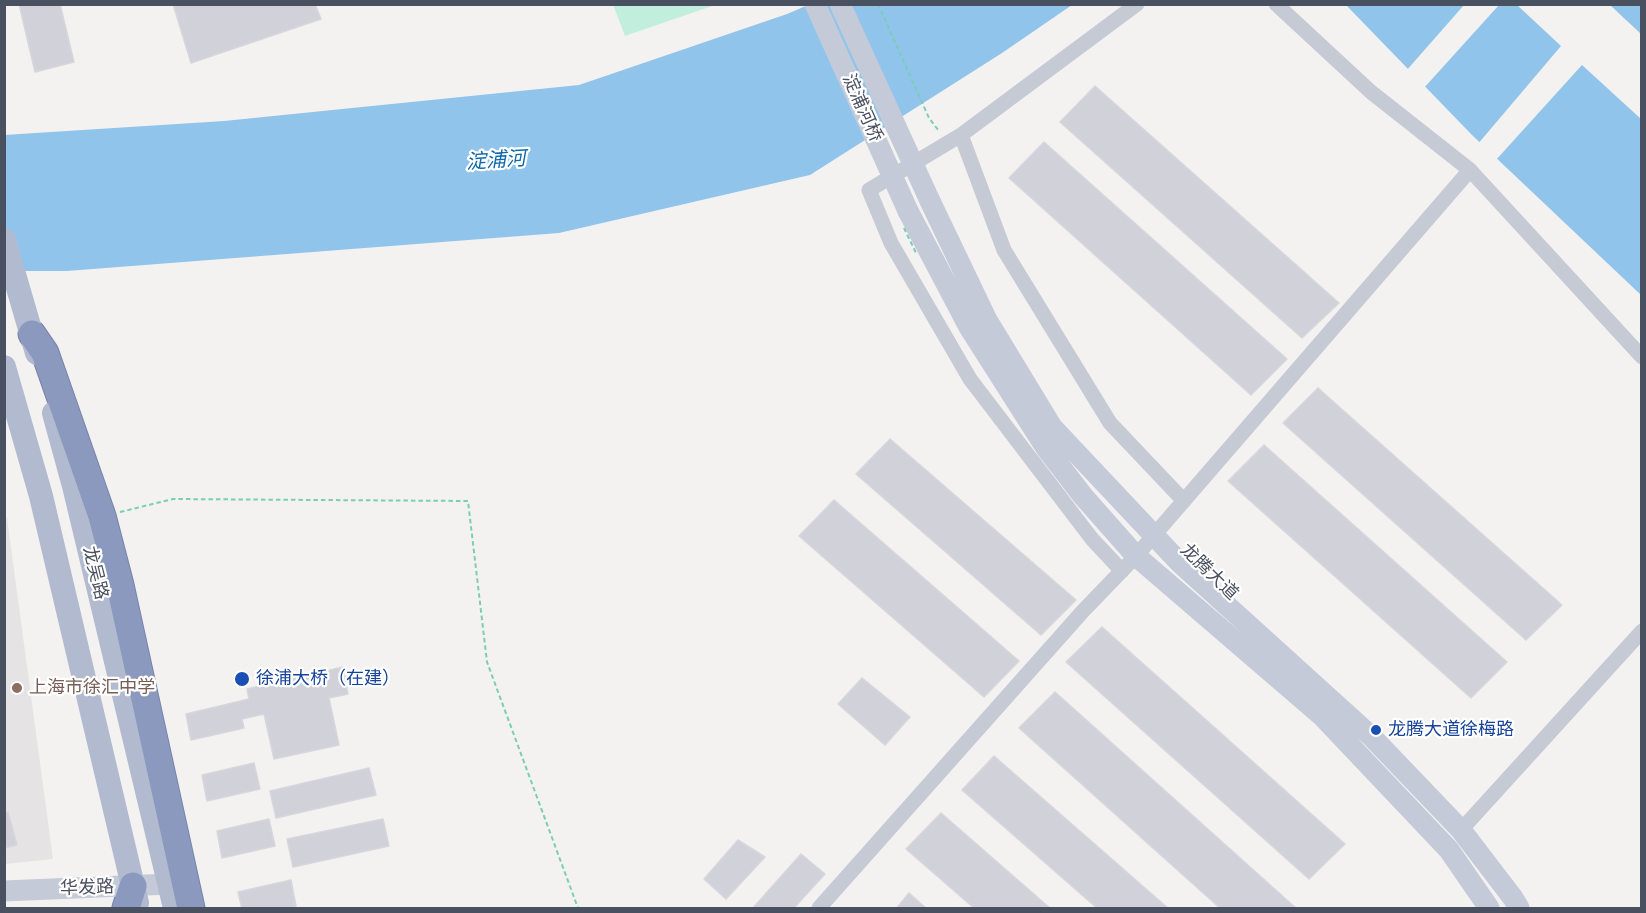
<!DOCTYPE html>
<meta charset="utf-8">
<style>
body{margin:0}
#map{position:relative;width:1646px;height:913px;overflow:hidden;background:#f4f2f1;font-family:Karla,sans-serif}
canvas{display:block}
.frame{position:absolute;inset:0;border:6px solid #49505f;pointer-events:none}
</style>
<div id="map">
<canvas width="1646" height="913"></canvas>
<div class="frame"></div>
</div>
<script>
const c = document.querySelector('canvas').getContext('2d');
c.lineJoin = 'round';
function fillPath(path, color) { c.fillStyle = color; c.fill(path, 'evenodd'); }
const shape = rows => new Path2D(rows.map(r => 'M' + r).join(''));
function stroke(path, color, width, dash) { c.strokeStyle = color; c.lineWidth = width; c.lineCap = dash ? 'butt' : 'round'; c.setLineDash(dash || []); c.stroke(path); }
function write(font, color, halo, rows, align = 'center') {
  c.font = font + ' Karla,"Noto Sans SC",sans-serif'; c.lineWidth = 4.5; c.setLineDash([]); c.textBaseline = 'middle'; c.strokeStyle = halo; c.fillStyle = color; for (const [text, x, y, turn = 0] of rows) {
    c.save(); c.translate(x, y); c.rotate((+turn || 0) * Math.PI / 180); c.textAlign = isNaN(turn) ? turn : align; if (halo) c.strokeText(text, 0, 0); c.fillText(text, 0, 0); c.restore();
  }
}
fillPath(shape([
 [4,518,7,518,53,859,5,864]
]), '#e5e3e3');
fillPath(shape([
 [613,5,613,4,715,5,625,36]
]), '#c2efdd');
fillPath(shape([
 [808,5,1072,5,1002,53,810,175,559,233,67,271,5,271,4,135,224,121,579,85,787,14],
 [1346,5,1641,5,1641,295,1473,136]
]), '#90c4eb');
fillPath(shape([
 [1464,5,1499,5,1423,89,1406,71],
 [1517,5,1610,5,1641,34,1641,119,1582,65,1495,161,1477,145,1561,46]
]), '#f4f2f1');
const building = shape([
 [19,4,60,4,74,62,35,72,19,4],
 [173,4,315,4,321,19,191,63,173,4],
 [1095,86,1339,303,1302,338,1060,122,1095,86],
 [1044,142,1287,359,1251,395,1009,178,1044,142],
 [1318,388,1562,605,1526,640,1283,423,1318,388],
 [890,439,1076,600,1041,635,856,474,890,439],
 [1264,445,1507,662,1471,698,1228,481,1264,445],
 [834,500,1019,661,984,697,799,536,834,500],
 [1102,627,1345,844,1309,879,1066,662,1102,627],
 [343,667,348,694,329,698,339,745,274,759,264,714,242,719,244,728,191,740,186,714,249,699,247,689,343,667],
 [862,678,910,717,885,745,838,704,862,678],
 [1055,692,1297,909,1221,909,1019,728,1055,692],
 [994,756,1169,909,1098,909,962,790,994,756],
 [254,763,260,789,207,801,202,775,254,763],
 [369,768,376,795,276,818,270,791,369,768],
 [8,812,17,845,4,848,4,813,8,812],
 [941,813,1051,909,975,909,906,849,941,813],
 [269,819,275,846,222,858,217,831,269,819],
 [383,819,389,846,293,867,287,839,383,819],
 [738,840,765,857,726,899,704,879,738,840],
 [801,854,825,874,793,909,752,909,801,854],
 [291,880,296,906,288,909,242,909,238,892,291,880],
 [909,893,927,909,896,909,909,893]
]);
fillPath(building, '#d1d2d9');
stroke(building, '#d6d6dc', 1.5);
const highway = shape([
 [32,334,45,353,102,516,120,585,191,908],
 [126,908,133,886]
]);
stroke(highway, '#7683aa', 29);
stroke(shape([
 [878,4,929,118,939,131],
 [120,512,173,499,468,501,487,662,578,908]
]), '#7acdb6', 2, [4.5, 3]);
stroke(shape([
 [1137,4,961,135,1004,250,1110,423,1184,501],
 [1276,4,1371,92,1470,170,1642,357],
 [961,135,869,190,891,243,970,379,1092,539,1122,571],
 [1461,830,1642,631],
 [819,908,1083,611,1136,556,1470,170]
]), '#c6cad5', 15);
stroke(shape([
 [930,201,987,320,1052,427,1180,563,1372,737,1461,830,1513,898,1519,908],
 [908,211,969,327,1046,448,1083,496,1136,556,1322,716,1449,850,1489,908],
 [4,891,170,884]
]), '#c5cad9', 21);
stroke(shape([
 [4,240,37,353],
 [4,367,41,496,137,903],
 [54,413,74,486,175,908]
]), '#b2bacf', 24);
stroke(highway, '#8b99be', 27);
stroke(shape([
 [904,228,917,255]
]), '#7acdb6', 2, [4.5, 3]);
stroke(shape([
 [815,4,908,211],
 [840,4,930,201]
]), '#c5cad9', 21);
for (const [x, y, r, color] of [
 [242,679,8,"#1a4fb4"],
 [17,688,6,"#8d6e63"],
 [1376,730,6,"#1a4fb4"]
]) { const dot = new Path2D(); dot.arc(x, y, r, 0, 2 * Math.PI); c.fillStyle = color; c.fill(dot); stroke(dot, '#fff', 2); }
write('18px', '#49505f', '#fff', [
 ["淀浦河桥",862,108,66],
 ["龙腾大道",1209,572,44],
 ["龙吴路",95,573,76],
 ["华发路",87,888,-2]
]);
write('18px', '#164399', '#fff', [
 ["徐浦大桥（在建）",256,679],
 ["龙腾大道徐梅路",1388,730]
], 'left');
write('18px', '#785e54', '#fff', [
 ["上海市徐汇中学",29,688]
], 'left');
write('italic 20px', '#0f69ac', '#fff', [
 ["淀浦河",496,161,-4]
]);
</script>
